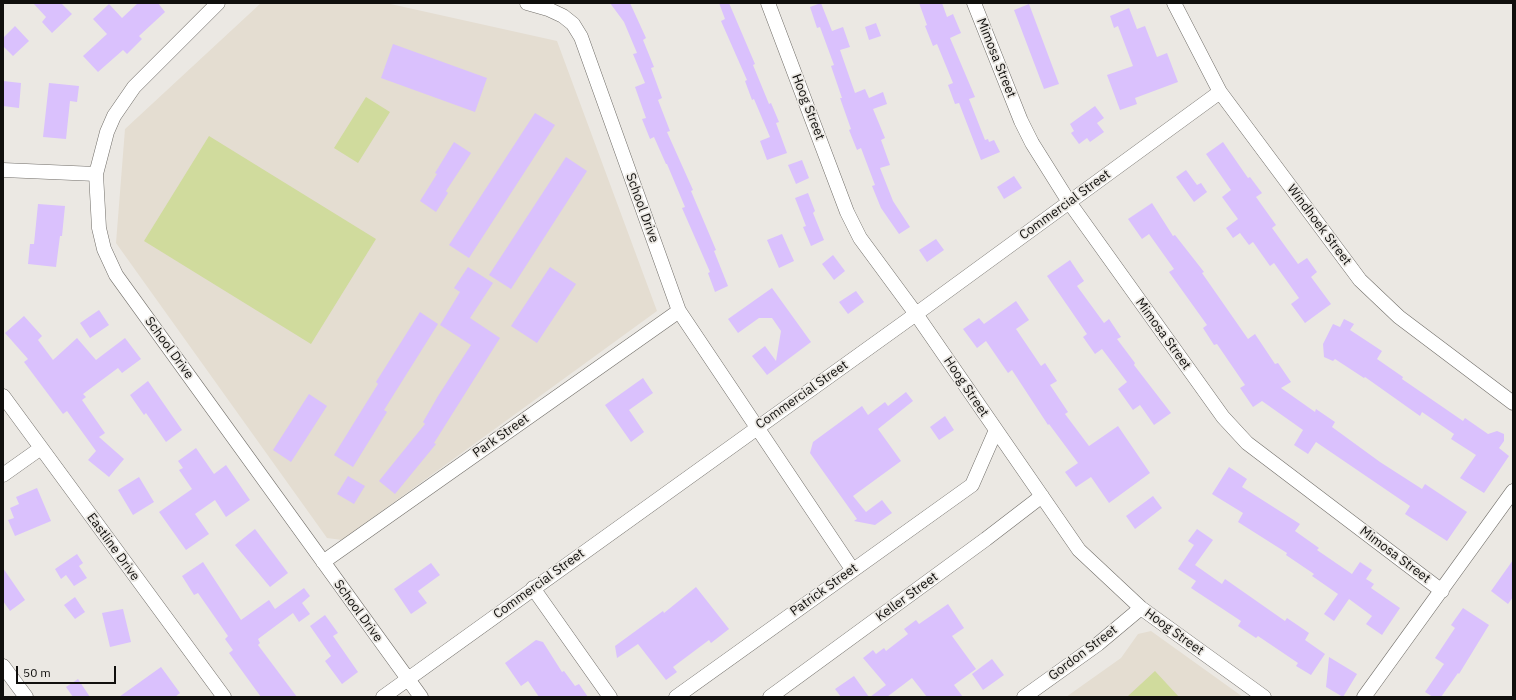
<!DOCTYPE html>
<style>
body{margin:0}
#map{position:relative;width:1516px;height:700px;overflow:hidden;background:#ebe8e3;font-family:"IBM Plex Sans",sans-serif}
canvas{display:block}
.frame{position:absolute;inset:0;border:4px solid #100f0d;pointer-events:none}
.scale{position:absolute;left:16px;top:666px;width:100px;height:18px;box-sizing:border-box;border:2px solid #100f0d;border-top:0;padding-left:5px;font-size:12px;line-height:14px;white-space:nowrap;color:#100f0d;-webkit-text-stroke:3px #ebe8e3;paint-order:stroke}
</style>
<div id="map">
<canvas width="1516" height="700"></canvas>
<div class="frame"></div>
<div class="scale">50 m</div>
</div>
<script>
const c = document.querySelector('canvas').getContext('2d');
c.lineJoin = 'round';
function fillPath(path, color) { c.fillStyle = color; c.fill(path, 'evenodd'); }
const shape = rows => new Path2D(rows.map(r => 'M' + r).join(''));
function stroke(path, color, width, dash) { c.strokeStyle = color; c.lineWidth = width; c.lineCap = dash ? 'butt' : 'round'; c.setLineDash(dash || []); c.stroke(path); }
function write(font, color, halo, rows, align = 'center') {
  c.font = font + ' "IBM Plex Sans",sans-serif'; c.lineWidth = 3.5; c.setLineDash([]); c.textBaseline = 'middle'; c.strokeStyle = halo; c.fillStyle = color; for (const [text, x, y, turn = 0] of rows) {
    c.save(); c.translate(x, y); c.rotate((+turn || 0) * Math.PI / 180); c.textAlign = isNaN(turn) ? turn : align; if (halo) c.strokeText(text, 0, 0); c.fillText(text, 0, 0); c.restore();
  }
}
fillPath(shape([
 [261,3,386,3,557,41,657,311,342,540,327,538,116,243,125,129],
 [1151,631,1243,697,1066,697,1121,658,1138,634]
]), '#e4ddd1');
fillPath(shape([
 [366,97,390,112,358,163,334,148],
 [209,136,376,239,311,344,144,241],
 [1155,671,1179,697,1129,697,1128,696]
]), '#d0db9d');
fillPath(shape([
 [33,3,61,3,72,14,52,33,42,22,46,17],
 [138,3,158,3,165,12,139,36,142,39,127,54,123,50,98,72,83,56,107,34,93,19,109,4,122,18],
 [610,3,630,3,646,38,643,40,654,67,651,68,662,98,658,100,670,131,667,132,693,190,691,191,716,250,714,251,728,286,715,292,708,273,710,272,682,208,685,207,667,164,666,164,654,137,650,139,642,119,646,118,635,87,645,83,633,54,637,53,624,22],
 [719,3,729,3,755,64,753,65,769,104,771,103,779,122,776,123,787,153,767,160,760,141,770,137,754,99,752,100,745,81,747,80,721,21,725,19],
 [821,3,832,31,843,27,850,47,840,50,855,93,865,89,869,98,883,92,887,104,873,109,885,138,881,140,890,165,880,168,893,201,910,227,899,234,881,208,872,186,875,185,861,148,857,150,849,130,851,129,840,98,842,98,831,66,834,65,820,27,817,28,810,7],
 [919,3,942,3,947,17,953,14,961,33,950,38,975,97,969,99,985,140,988,139,989,142,994,140,1000,152,981,160,959,103,955,104,948,85,953,83,937,44,933,46,925,26,927,25],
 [1029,4,1059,84,1044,89,1014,10],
 [1129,8,1137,29,1145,26,1157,57,1167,53,1178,82,1135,98,1137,104,1120,110,1107,75,1133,66,1118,26,1114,28,1110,16],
 [876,23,881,36,869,40,865,27],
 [15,26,29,41,13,56,3,46,3,38],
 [393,44,487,78,475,112,381,78],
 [3,81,21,83,19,108,3,106],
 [49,83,79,86,77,102,70,101,66,139,43,137],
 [1095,106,1104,118,1097,123,1104,132,1090,142,1087,138,1079,144,1071,133,1074,131,1070,124],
 [535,113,555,125,469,258,449,245],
 [454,142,471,153,446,191,448,193,436,212,420,201,437,174,435,173],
 [1223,142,1248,178,1250,177,1262,193,1256,197,1276,225,1272,228,1298,264,1307,258,1317,272,1311,277,1331,304,1305,323,1291,304,1299,298,1274,263,1270,266,1253,242,1249,245,1240,233,1233,238,1226,228,1238,219,1222,197,1231,190,1206,154],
 [566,157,587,171,511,289,489,275],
 [802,160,809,178,796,184,788,165],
 [1186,170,1197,185,1201,183,1207,192,1194,202,1176,177],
 [1014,176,1022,188,1004,199,997,187],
 [808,193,815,211,813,213,824,240,811,246,803,227,806,226,795,198],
 [1152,203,1173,236,1175,235,1204,272,1202,273,1248,339,1255,334,1275,364,1278,363,1291,382,1281,388,1315,412,1316,409,1335,422,1332,427,1380,462,1422,489,1425,484,1467,512,1447,541,1405,514,1410,506,1316,442,1308,454,1294,445,1303,430,1262,401,1253,407,1240,388,1245,385,1217,344,1214,345,1203,328,1207,325,1169,272,1174,269,1149,234,1142,239,1128,219],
 [38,204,65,206,62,236,60,236,56,267,28,264,30,244,34,244],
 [782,234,794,261,779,268,767,240],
 [936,239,944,250,927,262,919,250],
 [833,255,845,271,834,280,822,264],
 [1070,260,1084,281,1077,286,1104,323,1109,319,1121,337,1117,339,1135,363,1134,365,1171,413,1154,425,1140,405,1133,410,1118,389,1127,382,1102,349,1095,354,1083,337,1087,334,1047,276],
 [468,267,493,283,470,318,500,338,434,443,436,444,395,494,379,481,425,424,423,422,438,396,471,345,440,325,460,292,454,288],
 [550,267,576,284,537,343,511,326],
 [772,288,811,342,767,375,752,356,765,346,776,361,781,331,772,318,759,318,738,333,728,319],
 [856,291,864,302,848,314,839,302],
 [1016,301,1029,320,1016,329,1041,366,1045,363,1057,381,1050,385,1068,412,1065,414,1089,446,1118,426,1150,473,1109,503,1091,477,1076,487,1065,472,1078,463,1049,424,1048,425,1012,370,1008,373,986,341,977,348,963,329,979,318,984,324],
 [99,310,109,325,90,338,80,323],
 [420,312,438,324,384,410,387,412,353,467,334,455,378,384,376,382],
 [24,316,42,336,38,340,53,360,77,338,96,360,125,338,141,359,122,373,118,368,83,394,86,397,82,400,105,433,99,437,124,459,109,477,88,460,96,451,67,411,63,414,24,362,28,359,5,333],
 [1344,319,1354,324,1350,330,1382,351,1377,359,1403,377,1402,379,1463,421,1465,418,1488,434,1497,431,1504,434,1504,441,1499,448,1509,456,1484,493,1460,478,1476,455,1451,439,1454,434,1422,412,1420,416,1365,377,1364,378,1335,359,1333,361,1324,357,1323,344,1333,324,1340,327],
 [643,378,653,393,629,410,644,432,631,442,605,405],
 [148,381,182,430,166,442,146,413,144,415,130,395],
 [906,392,913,401,878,429,901,461,853,496,866,512,882,500,892,513,875,525,854,521,857,519,810,453,813,442,862,406,868,415,885,402,888,406],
 [309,394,327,406,291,462,273,450],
 [945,416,954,430,939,440,930,427],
 [196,448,214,474,226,465,250,500,226,517,215,500,195,514,209,534,186,550,159,512,192,489,179,470,183,468,178,461],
 [1229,467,1247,479,1242,487,1300,524,1295,531,1319,548,1317,550,1352,574,1360,562,1372,570,1366,579,1374,584,1371,588,1400,608,1382,635,1366,624,1372,616,1349,599,1334,621,1324,614,1338,594,1312,576,1314,574,1286,555,1287,553,1238,522,1243,513,1212,494],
 [348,476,365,486,354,504,337,494],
 [139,477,154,502,133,515,118,490],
 [37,488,51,521,15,536,8,520,14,518,10,508,19,504,16,497],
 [1153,496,1162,508,1135,529,1126,516],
 [255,529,288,573,270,587,235,545],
 [1197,529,1213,540,1195,565,1222,584,1225,579,1285,621,1287,618,1309,633,1305,640,1325,654,1311,675,1296,666,1298,663,1258,636,1256,638,1238,626,1241,621,1191,588,1196,581,1178,569,1194,545,1188,541],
 [77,554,83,563,79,566,87,578,74,586,66,575,61,579,55,569],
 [1513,560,1513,597,1508,604,1491,591],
 [203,562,241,620,269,600,275,609,304,588,310,596,302,603,310,614,299,622,293,613,258,639,260,643,258,645,297,697,261,697,229,653,233,650,225,639,228,636,198,593,194,595,182,576],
 [431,563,440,575,418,591,427,603,411,614,394,589],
 [3,568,25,600,10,611,3,601],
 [696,587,729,629,711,643,709,640,673,667,677,672,666,680,638,644,617,658,615,646,663,611,664,613],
 [75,597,85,612,75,619,64,605],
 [948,604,964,628,952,636,976,669,954,685,963,697,927,697,912,678,887,697,870,697,886,685,863,658,873,650,876,654,884,648,886,651,908,634,904,629,916,620,919,624],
 [1463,608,1489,625,1459,674,1458,673,1441,697,1433,697,1425,692,1444,664,1435,658,1455,628,1451,625],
 [123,609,131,642,110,647,102,613],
 [325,615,338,633,333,636,358,672,342,684,325,661,331,656,310,626],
 [536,640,543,642,562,672,564,671,575,686,579,684,588,697,539,697,528,681,521,686,505,663],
 [1329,657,1357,674,1343,697,1326,687],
 [992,659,1004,675,983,690,972,674],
 [161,667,180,693,175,697,119,697],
 [854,676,869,697,841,697,835,689],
 [78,679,90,697,73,697,66,687]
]), '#dac1fd');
const minor = shape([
 [218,3,134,87,114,116,107,132,96,174,99,228,104,249,116,275,421,697],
 [527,3,548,9,563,16,573,24,581,37,679,311,852,569],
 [768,3,847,212,860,238,916,314,1079,550,1141,608,1264,697],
 [974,3,1021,121,1032,143,1069,202,1223,417,1247,443,1442,591],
 [1174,3,1220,92,1360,280,1399,317,1513,403],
 [3,170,96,174],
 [3,396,224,697],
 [3,475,41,448],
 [323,562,679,311],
 [533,588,610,697],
 [3,666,26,697],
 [383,697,916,314,1220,92],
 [676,697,972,485,996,430],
 [770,697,986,539,1042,496],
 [1024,697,1098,644,1141,608],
 [1364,697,1513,491]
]);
stroke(minor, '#716e69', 15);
stroke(minor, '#fff', 14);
write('13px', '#100f0d', '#ebe8e3', [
 ["Mimosa Street",996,58,68],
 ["Hoog Street",808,107,69],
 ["Commercial Street",1065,205,-36],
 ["School Drive",642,208,70],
 ["Windhoek Street",1319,225,53],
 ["Mimosa Street",1163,334,54],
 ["School Drive",169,348,54],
 ["Hoog Street",966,387,56],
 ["Commercial Street",802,395,-35],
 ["Park Street",501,436,-35],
 ["Eastline Drive",113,547,54],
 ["Mimosa Street",1395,555,37],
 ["Commercial Street",539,584,-36],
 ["Patrick Street",824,590,-36],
 ["Keller Street",907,597,-36],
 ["School Drive",358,611,54],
 ["Hoog Street",1174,632,36],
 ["Gordon Street",1083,653,-37]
]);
</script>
